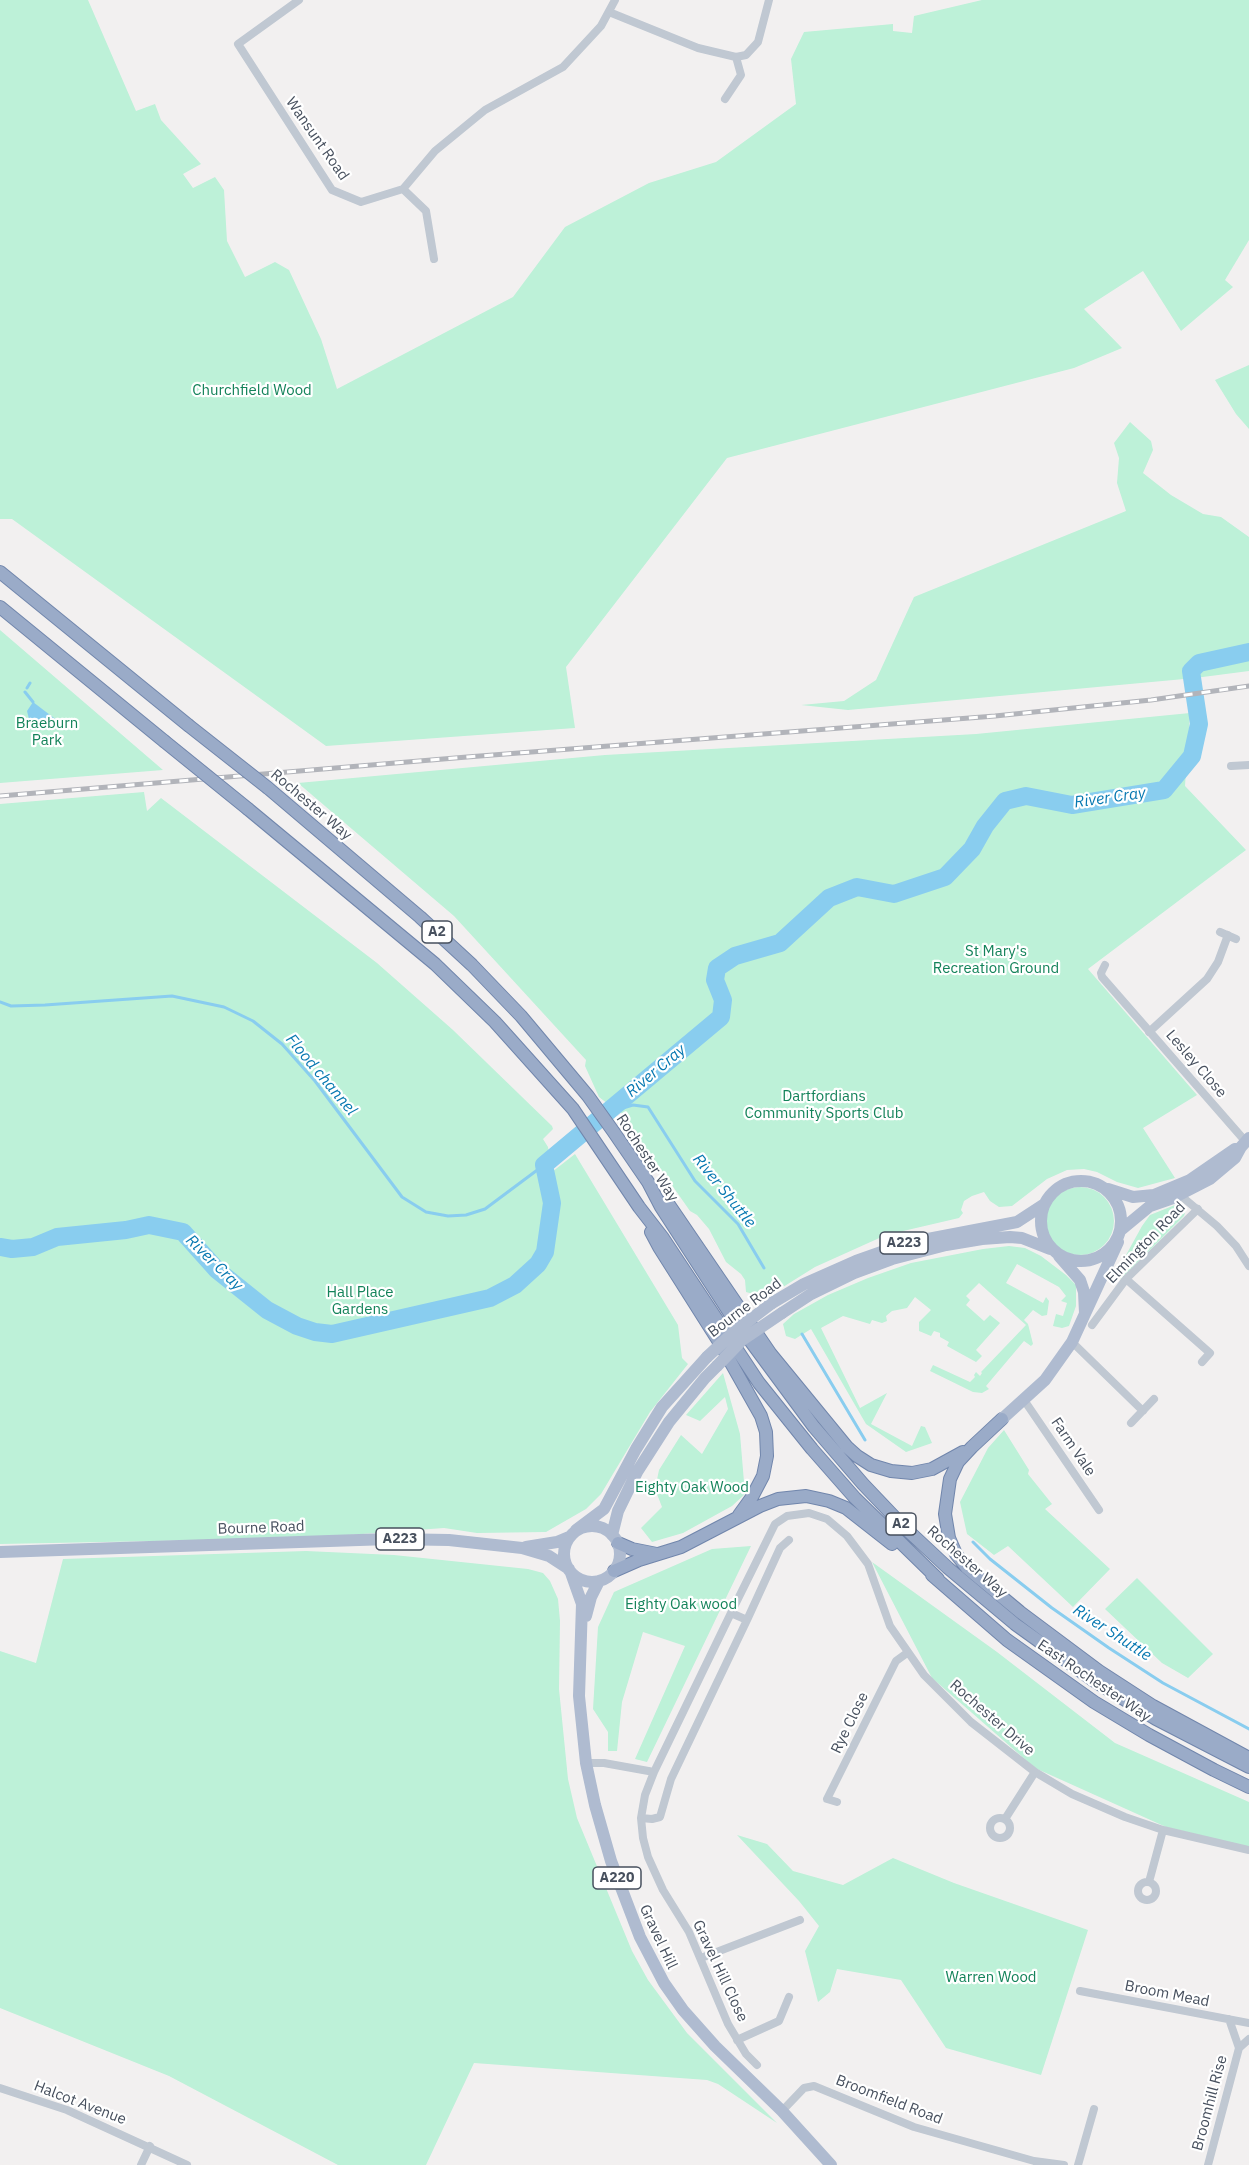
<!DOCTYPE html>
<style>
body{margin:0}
canvas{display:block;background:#f2f0f0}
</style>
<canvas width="1249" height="2165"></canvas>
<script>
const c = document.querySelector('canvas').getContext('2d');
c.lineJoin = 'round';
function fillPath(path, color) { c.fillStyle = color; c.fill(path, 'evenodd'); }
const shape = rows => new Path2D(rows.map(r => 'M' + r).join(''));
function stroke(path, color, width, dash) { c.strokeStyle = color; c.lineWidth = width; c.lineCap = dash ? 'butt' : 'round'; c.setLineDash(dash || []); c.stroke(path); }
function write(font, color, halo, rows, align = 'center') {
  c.font = font + ' "IBM Plex Sans",sans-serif'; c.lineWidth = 4.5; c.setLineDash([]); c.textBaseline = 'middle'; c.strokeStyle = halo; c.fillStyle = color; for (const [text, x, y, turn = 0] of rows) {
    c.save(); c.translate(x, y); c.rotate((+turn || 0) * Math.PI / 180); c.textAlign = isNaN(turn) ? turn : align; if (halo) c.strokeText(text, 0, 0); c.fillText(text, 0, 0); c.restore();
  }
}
fillPath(shape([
 [0,0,88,0,136,111,155,104,161,120,201,164,183,174,193,188,215,177,224,190,227,241,245,277,275,262,289,270,321,339,337,389,513,297,565,227,649,183,716,162,796,104,791,59,804,32,893,24,893,31,912,33,914,16,982,0,1249,0,1249,240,1225,280,1233,287,1181,331,1143,271,1084,309,1122,348,1074,368,727,458,566,667,575,728,326,746,12,519,0,519],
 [1249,365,1249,429,1236,414,1215,380],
 [1130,422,1151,441,1153,450,1143,473,1171,495,1203,514,1221,517,1249,537,1249,671,1195,678,848,710,801,705,844,701,876,680,914,597,1126,511,1117,483,1119,458,1114,443],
 [0,630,163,770,0,783],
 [1190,713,1185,786,1246,850,1088,969,1197,1095,1143,1128,1175,1178,1138,1188,1117,1182,1097,1172,1084,1169,1067,1170,1047,1179,1012,1206,999,1207,990,1201,984,1192,972,1196,964,1201,961,1210,963,1213,959,1218,886,1235,815,1267,775,1292,768,1287,753,1294,746,1292,745,1280,741,1274,726,1262,709,1229,697,1215,690,1211,615,1104,608,1104,599,1097,585,1066,586,1060,454,916,298,783,605,755,976,734],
 [144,792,147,811,161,798,377,963,453,1030,552,1126,553,1129,543,1139,548,1147,552,1172,575,1154,678,1325,682,1358,688,1364,650,1412,601,1494,586,1509,546,1532,477,1533,444,1528,307,1538,0,1544,0,804],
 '1046 1221a34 34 0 1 1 68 0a34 34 0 1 1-68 0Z',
 [1175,1205,1185,1213,1184,1216,1121,1279,1115,1275,1142,1226,1150,1215],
 [1009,1246,1025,1248,1041,1256,1066,1275,1076,1285,1076,1306,1069,1326,1062,1328,1053,1326,1056,1314,1063,1316,1067,1303,1061,1301,1066,1296,1059,1287,1017,1264,1006,1283,1043,1303,1046,1297,1049,1301,1047,1315,1042,1316,1033,1310,1024,1320,1028,1324,1033,1344,1031,1346,1024,1341,986,1386,989,1389,982,1393,973,1392,930,1371,933,1365,970,1382,975,1377,974,1375,976,1372,980,1376,982,1373,981,1372,1026,1325,979,1283,966,1296,970,1300,966,1305,984,1321,990,1315,1000,1323,976,1350,982,1356,976,1362,947,1346,949,1342,940,1337,940,1333,934,1331,931,1336,919,1331,919,1322,931,1310,915,1297,907,1308,892,1311,886,1316,887,1321,882,1323,872,1320,870,1324,843,1316,821,1328,860,1408,887,1393,871,1424,912,1446,921,1426,925,1427,932,1443,906,1452,866,1424,811,1329,795,1339,786,1336,783,1324,794,1314,828,1295,868,1278,911,1263,983,1249],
 [723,1373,740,1434,745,1494,732,1506,683,1533,652,1542,641,1528,662,1507,655,1489,659,1470,681,1435,702,1454,728,1409,725,1397,700,1421,686,1415],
 [1004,1430,1029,1470,1028,1474,1052,1504,1045,1509,1110,1569,1073,1607,1008,1546,994,1555,967,1534,960,1502,988,1448],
 [751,1546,647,1762,635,1759,685,1646,643,1632,622,1702,617,1751,608,1751,608,1732,593,1709,598,1627,614,1592,712,1549],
 [306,1551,394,1555,528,1569,543,1573,550,1581,558,1599,560,1621,559,1689,568,1779,577,1818,632,1951,648,1980,687,2033,777,2123,718,2084,707,2080,474,2063,426,2165,338,2165,169,2076,0,2008,0,1651,36,1663,63,1559],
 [872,1562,997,1652,1115,1743,1249,1802,1249,1847,1166,1827,1035,1768,932,1678],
 [1137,1578,1213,1654,1188,1678,1162,1663,1105,1609],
 [737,1835,767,1844,793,1871,843,1885,893,1858,954,1883,1088,1930,1041,2075,946,2048,901,1980,837,1969,830,1992,818,2002,805,1951,819,1926,799,1901]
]), '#bdf1d8');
fillPath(shape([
 [33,702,58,721,58,726,50,728,29,719,27,711]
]), '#89cdef');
stroke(shape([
 [27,688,30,683],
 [25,692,33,702],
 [0,1002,11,1006,45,1005,172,996,224,1007,253,1021,282,1044,315,1081,402,1197,426,1212,448,1216,466,1215,485,1209,544,1165],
 [606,1113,633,1105,648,1107,695,1181,738,1224,764,1268],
 [802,1334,865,1440],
 [973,1542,990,1559,1052,1608,1109,1648,1163,1683,1249,1729]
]), '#89cdef', 3);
stroke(shape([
 [0,1247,12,1249,33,1247,57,1237,126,1230,149,1225,183,1232,217,1270,267,1310,297,1326,315,1332,332,1334,490,1298,515,1285,538,1264,545,1252,552,1203,544,1165,721,1017,723,1000,715,980,717,968,735,956,780,943,829,898,857,887,894,894,945,877,972,849,985,826,1005,801,1026,796,1072,805,1164,790,1192,756,1199,724,1191,671,1199,663,1249,652]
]), '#89cdef', 18);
const trunk = shape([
 [0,572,188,725],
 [0,607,164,741],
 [268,788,420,917,472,965,521,1016,588,1096,613,1131,648,1182,661,1207,729,1312,814,1427,863,1484,902,1525,948,1568,1015,1624,1093,1680,1156,1719,1249,1767],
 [248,809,435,964,495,1022,573,1109,639,1207,663,1238,759,1383,812,1449,855,1498,938,1579],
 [667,1202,770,1353,847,1447,857,1456,871,1465,891,1471,912,1473,932,1469,963,1452],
 [651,1232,659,1247,721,1345,761,1416,766,1432,767,1456,763,1476,752,1497,739,1515],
 [1002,1419,972,1447,958,1462,950,1479,945,1514,949,1538,956,1554,967,1568,1020,1612,1099,1671,1153,1706,1249,1758],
 [618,1543,632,1549,657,1554],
 [614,1571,639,1560,681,1547,760,1506,778,1499,806,1496,829,1501,846,1508,892,1544],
 [932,1575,1007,1640,1094,1702,1149,1735,1214,1770,1249,1787]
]);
stroke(trunk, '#7186ac', 14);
stroke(shape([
 [299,0,238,44,332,190,361,202,403,189,435,151,485,110,563,67,601,26,615,0],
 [609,12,698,48,736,57,746,55,758,42,769,0],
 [725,99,741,75,736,57],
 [403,189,426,211,434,259],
 [1231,766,1249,765],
 [1220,932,1236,939],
 [1105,965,1101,973,1102,977,1246,1142],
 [1149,1032,1207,979,1218,962,1228,935],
 [1180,1195,1217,1226,1236,1246,1249,1266],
 [1126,1279,1210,1353,1202,1362],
 [1092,1325,1126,1279,1198,1209],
 [1072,1342,1143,1411],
 [1024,1400,1099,1510],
 [1131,1423,1154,1399],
 [731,1613,775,1524,787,1516,809,1513,827,1519,847,1536,868,1564,890,1626,924,1675,971,1722,1035,1772,1072,1794,1125,1817,1163,1830,1249,1850],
 [747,1620,780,1548,789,1540],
 [586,1763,604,1763,654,1772],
 [837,1802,827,1799,896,1661,907,1653],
 '990 1828a10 10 0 1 1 20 0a10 10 0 1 1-20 0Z',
 [641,1818,652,1819,660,1817,671,1779,747,1620,731,1613,654,1772,645,1795,641,1818,643,1838,648,1857,663,1890,689,1932,728,2024,746,2054,757,2065],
 [1005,1819,1035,1772],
 '1138 1891a9 9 0 1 1 18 0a9 9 0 1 1-18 0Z',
 [1149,1882,1163,1830],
 [701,1958,800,1920],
 [1080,1991,1249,2023],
 [1229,2019,1239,2048],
 [737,2040,779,2021,789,1997],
 [0,2088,67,2110,187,2165],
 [782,2111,804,2088,814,2086,914,2127,1034,2161,1064,2165],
 [141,2165,150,2146],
 [1078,2165,1094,2109],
 [1208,2165,1239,2048,1249,2039]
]), '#c0c8d2', 8);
stroke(shape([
 '1041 1221a40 40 0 1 1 80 0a40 40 0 1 1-80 0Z',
 [1108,1189,1133,1197,1154,1195,1190,1180,1235,1149],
 [1121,1230,1150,1206,1173,1198,1210,1179,1235,1158,1241,1147,1249,1138],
 [1059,1256,1080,1280,1084,1292,1085,1313],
 [772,1303,804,1284,856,1261,907,1243,1017,1222,1043,1205],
 [782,1313,811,1294,854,1273,892,1259,946,1245,982,1239,1010,1237,1022,1238,1050,1249],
 [1002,1419,1045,1380,1072,1342,1118,1242],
 '564 1554a28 28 0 1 1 56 0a28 28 0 1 1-56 0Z',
 [576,1530,604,1509,636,1449,662,1407,707,1357],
 [612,1535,618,1511,637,1472,669,1422,705,1378,717,1366],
 [526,1547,557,1542,569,1537],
 [0,1552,389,1539,449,1540,522,1548,549,1556,569,1569],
 [571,1573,582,1604,579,1696,586,1763,595,1805,611,1861,640,1937,664,1983,683,2010,715,2046,782,2111,831,2165],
 [586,1616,591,1597,599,1581]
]), '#afbbd0', 12);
stroke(trunk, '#9aabc8', 12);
const rail = shape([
 [0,796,467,757,995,716,1151,700,1249,686]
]);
stroke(rail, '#b2b4ba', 5);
stroke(rail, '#fff', 3, [9]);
const trunkBridge = shape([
 [188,725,268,788],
 [164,741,248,809]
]);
stroke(trunkBridge, '#7186ac', 14, []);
stroke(shape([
 [707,1357,734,1332,772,1303],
 [717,1366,742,1340,782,1313]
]), '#afbbd0', 12);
stroke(trunkBridge, '#9aabc8', 12);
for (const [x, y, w] of [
 [437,932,30],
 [904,1243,48],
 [901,1524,30],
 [400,1539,48],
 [617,1878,48]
]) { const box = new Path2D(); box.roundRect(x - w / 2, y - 11, w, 22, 4.5); c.fillStyle = '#fff'; c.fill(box); stroke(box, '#47505e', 1.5); }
write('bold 14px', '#47505e', null, [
 ["A2",437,932],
 ["A223",904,1243],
 ["A2",901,1524],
 ["A223",400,1539],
 ["A220",617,1878]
]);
write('15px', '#47505e', '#fff', [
 ["Wansunt Road",317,139,55],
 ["Rochester Way",311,805,40],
 ["Lesley Close",1196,1064,49],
 ["Rochester Way",647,1158,57],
 ["Elmington Road",1146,1243,-46],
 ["Bourne Road",745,1308,-37],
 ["Farm Vale",1073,1447,56],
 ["Bourne Road",261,1528,-2],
 ["Rochester Way",967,1562,41],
 ["East Rochester Way",1094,1681,34],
 ["Rochester Drive",992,1718,41],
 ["Rye Close",850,1723,-64],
 ["Gravel Hill",658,1937,65],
 ["Gravel Hill Close",720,1971,65],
 ["Broom Mead",1167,1994,11],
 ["Broomfield Road",889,2100,21],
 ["Halcot Avenue",80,2103,21],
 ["Broomhill Rise",1210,2103,-75]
]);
write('15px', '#14835a', '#fff', [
 ["Churchfield Wood",252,391],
 ["Braeburn",47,724],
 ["Park",47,741],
 ["St Mary's",996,952],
 ["Recreation Ground",996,969],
 ["Dartfordians",824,1097],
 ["Community Sports Club",824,1114],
 ["Hall Place",360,1293],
 ["Gardens",360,1310],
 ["Eighty Oak Wood",692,1488],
 ["Eighty Oak wood",681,1605],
 ["Warren Wood",991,1978]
]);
write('italic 16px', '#0778b1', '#fff', [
 ["River Cray",1110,798,-8],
 ["River Cray",656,1071,-40],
 ["Flood channel",321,1075,50],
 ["River Shuttle",724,1191,51],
 ["River Cray",214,1263,44],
 ["River Shuttle",1112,1633,33]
]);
</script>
